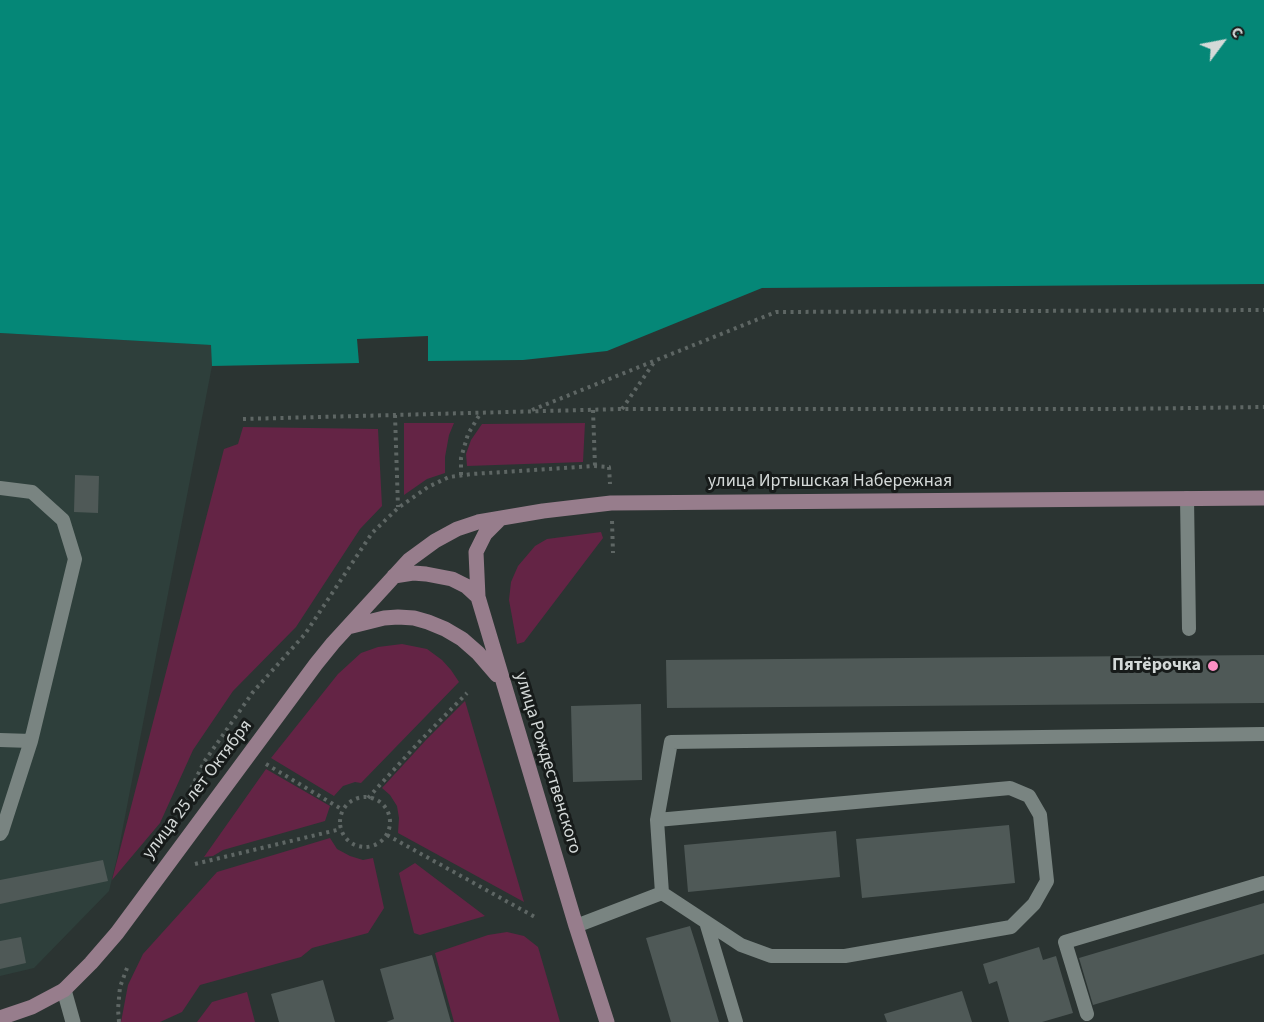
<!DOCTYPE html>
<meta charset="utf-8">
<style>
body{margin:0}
#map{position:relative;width:1264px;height:1022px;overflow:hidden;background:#2b3432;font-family:"Source Sans 3",sans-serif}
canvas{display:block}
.north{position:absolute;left:1192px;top:12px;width:60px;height:60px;-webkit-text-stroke:4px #171b1a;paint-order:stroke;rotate:58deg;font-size:16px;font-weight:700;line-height:24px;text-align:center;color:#d4d9d8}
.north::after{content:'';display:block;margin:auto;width:21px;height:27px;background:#d4d9d8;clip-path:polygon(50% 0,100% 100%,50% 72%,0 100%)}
</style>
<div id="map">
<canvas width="1264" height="1022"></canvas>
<div class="north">С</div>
</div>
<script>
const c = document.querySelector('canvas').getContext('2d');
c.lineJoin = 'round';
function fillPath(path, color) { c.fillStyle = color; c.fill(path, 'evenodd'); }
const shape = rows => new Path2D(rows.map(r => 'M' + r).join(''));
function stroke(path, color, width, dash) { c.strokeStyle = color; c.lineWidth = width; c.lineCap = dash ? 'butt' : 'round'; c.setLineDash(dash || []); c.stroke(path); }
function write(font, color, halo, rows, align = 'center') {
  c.font = font + ' "Source Sans 3",sans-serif'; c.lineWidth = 6; c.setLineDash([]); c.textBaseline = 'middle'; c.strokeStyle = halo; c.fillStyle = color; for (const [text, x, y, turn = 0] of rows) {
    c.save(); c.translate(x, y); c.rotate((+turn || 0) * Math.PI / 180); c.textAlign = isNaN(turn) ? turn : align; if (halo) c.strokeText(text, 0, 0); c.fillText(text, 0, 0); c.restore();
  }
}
fillPath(shape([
 [0,333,212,345,212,366,117,858,109,891,34,968,0,976]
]), '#2e3f3b');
fillPath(shape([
 [404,423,454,423,449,435,445,457,445,473,427,479,404,495],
 [585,423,583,462,467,466,466,454,471,440,482,424],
 [243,427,378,429,382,506,360,529,296,627,233,691,193,750,160,823,112,880,224,449,238,444],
 [601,532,603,538,524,642,517,644,509,600,511,582,518,566,535,546,547,539],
 [402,644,427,649,442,660,451,670,459,682,361,783,355,782,343,786,334,796,271,758,338,674,361,653,378,647],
 [465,701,524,902,398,833,399,818,397,806,390,795,382,788,426,740],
 [266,769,330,806,325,821,223,850,213,856,204,857],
 [330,838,337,849,350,856,363,860,373,858,384,908,368,933,312,948,301,957,200,985,182,1012,160,1022,121,1022,128,985,143,954,217,872],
 [415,863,485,916,420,935,414,933,399,873],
 [507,932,524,936,538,947,560,1022,454,1022,435,953,488,935],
 [247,992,255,1022,197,1022,212,1002]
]), '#642445');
fillPath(shape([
 [0,0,1264,0,1264,284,762,288,607,351,523,360,428,361,428,336,357,339,359,363,212,366,211,345,0,333]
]), '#058777');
fillPath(shape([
 [75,475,99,476,98,513,74,512],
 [1264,655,1264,703,667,708,666,660],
 [641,704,642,780,573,782,571,706],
 [1009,825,1015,883,862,898,856,839],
 [836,831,840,877,688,892,684,845],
 [103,860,108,881,0,904,0,880],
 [1264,903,1264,954,1093,1005,1079,958],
 [690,926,697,948,719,1022,671,1022,646,938],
 [21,937,26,963,0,969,0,941],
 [1039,947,1043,960,1056,956,1073,1013,1042,1022,1009,1022,997,981,989,984,983,964],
 [432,955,451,1022,386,1022,394,1019,380,969],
 [323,980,335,1022,279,1022,271,994],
 [962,991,972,1022,887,1022,884,1014]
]), '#4f5957');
stroke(shape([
 [622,409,655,361],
 [532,410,776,312,1264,310],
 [593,410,595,466],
 [395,415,398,507],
 [243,419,621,409,1117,409,1264,407],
 [461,475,461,458,468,434,480,414],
 [612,521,613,553],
 [266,764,343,810],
 '340 822a25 25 0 1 1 50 0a25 25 0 1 1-50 0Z',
 [368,798,421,740,467,693],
 [178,815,204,762,253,692,305,634,372,533,398,508,428,487,449,477,472,474,595,466,609,467,610,484],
 [387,835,535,917],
 [195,864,341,829],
 [119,1022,118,1009,120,987,127,968]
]), '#5e6664', 4, [3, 4.5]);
stroke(shape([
 [0,488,32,492,63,520,75,559,31,741,2,831,0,834],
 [1187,498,1189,629],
 [0,740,31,741],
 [657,820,1010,788,1029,796,1040,815,1047,881,1034,904,1011,927,845,956,771,956,741,945,662,893],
 [706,922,736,1022],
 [576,926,662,893,657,820,671,742,1264,734],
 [1087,1014,1065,942,1264,883]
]), '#798481', 14);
stroke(shape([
 [64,990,73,1022]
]), '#798481', 15);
stroke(shape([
 [501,518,485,534,476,552,478,597,576,926,607,1022],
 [394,576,413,573,426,574,452,579,466,586,478,597],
 [348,627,384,618,398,617,414,618,428,622,445,629,462,639,478,653,497,675],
 [0,1018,32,1007,64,990,91,963,117,933,316,664,333,643,409,560,435,541,457,529,478,522,543,511,611,503,1264,498]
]), '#977d8c', 15);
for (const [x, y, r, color] of [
 [1213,666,6,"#fc8fc3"]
]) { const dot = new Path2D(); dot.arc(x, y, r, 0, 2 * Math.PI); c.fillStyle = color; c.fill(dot); stroke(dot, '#171b1a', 2); }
write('18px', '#d4d9d8', '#171b1a', [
 ["улица Иртышская Набережная",830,482],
 ["улица Рождественского",547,763,73],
 ["улица 25 лет Октября",198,790,-53]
]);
write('bold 18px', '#d4d9d8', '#171b1a', [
 ["Пятёрочка",1201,666]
], 'right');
</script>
